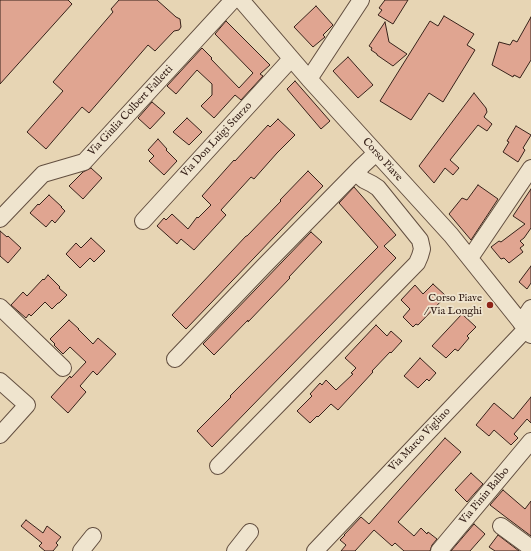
<!DOCTYPE html>
<style>
body{margin:0}
canvas{display:block;background:#e7d5b4}
</style>
<canvas width="531" height="551"></canvas>
<script>
const c = document.querySelector('canvas').getContext('2d');
c.lineJoin = 'round';
function fillPath(path, color) { c.fillStyle = color; c.fill(path, 'evenodd'); }
const shape = rows => new Path2D(rows.map(r => 'M' + r).join(''));
function stroke(path, color, width, dash) { c.strokeStyle = color; c.lineWidth = width; c.lineCap = dash ? 'butt' : 'round'; c.setLineDash(dash || []); c.stroke(path); }
function write(font, color, halo, rows, align = 'center') {
  c.font = font + ' "IM FELL English",serif'; c.lineWidth = 3.5; c.setLineDash([]); c.textBaseline = 'middle'; c.strokeStyle = halo; c.fillStyle = color; for (const [text, x, y, turn = 0] of rows) {
    c.save(); c.translate(x, y); c.rotate((+turn || 0) * Math.PI / 180); c.textAlign = isNaN(turn) ? turn : align; if (halo) c.strokeText(text, 0, 0); c.fillText(text, 0, 0); c.restore();
  }
}
const building = shape([
 [0,0,68,0,72,4,0,84,0,0],
 [119,0,157,0,176,17,180,19,181,27,179,30,174,31,155,51,148,45,89,113,82,107,46,149,27,132,63,91,53,82,113,12,111,9,119,0],
 [385,0,408,0,393,24,378,15,382,10,379,8,385,0],
 [316,6,333,25,323,35,325,37,313,47,294,27,316,6],
 [444,16,474,34,467,45,475,50,443,102,429,93,411,120,380,101,430,21,438,26,444,16],
 [531,17,531,60,520,78,514,75,513,77,492,65,499,42,510,45,513,40,517,42,531,17],
 [226,21,270,65,260,74,263,76,241,100,235,95,214,118,201,106,212,95,212,84,197,70,176,94,167,86,202,48,212,58,211,59,239,88,253,73,215,34,226,21],
 [385,22,389,42,407,54,393,66,377,55,377,54,371,50,372,48,369,46,385,22],
 [348,57,373,85,358,98,333,71,348,57],
 [295,81,330,121,321,129,287,89,295,81],
 [474,93,486,108,487,112,484,117,492,124,487,131,478,125,450,160,459,168,453,175,445,168,434,183,419,166,474,93],
 [152,102,165,113,150,129,138,118,152,102],
 [187,118,202,132,189,145,173,132,187,118],
 [278,119,295,135,277,153,254,179,251,177,221,210,226,215,194,250,181,239,177,244,157,226,164,218,166,220,172,214,188,229,197,217,198,218,211,205,202,196,234,160,235,161,268,125,270,127,278,119],
 [516,126,531,135,523,148,525,150,518,162,503,152,509,142,507,141,516,126],
 [158,139,167,149,166,150,177,161,164,175,149,161,154,156,148,150,158,139],
 [91,168,102,178,83,199,69,186,83,172,91,168],
 [308,171,323,186,186,329,172,315,246,236,247,236,281,201,280,200,308,171],
 [478,185,498,199,471,240,449,214,462,198,467,200,478,185],
 [354,187,396,235,384,246,396,258,212,447,197,431,231,397,230,396,378,247,339,203,354,187],
 [531,189,531,228,524,238,520,241,524,245,520,248,523,252,509,263,504,258,501,259,491,247,499,241,501,242,525,224,513,216,531,189],
 [49,195,62,207,61,207,65,211,55,223,52,220,46,227,30,213,38,204,39,205,49,195],
 [0,231,7,237,8,236,21,248,8,263,0,256,0,231],
 [311,232,322,242,289,277,290,278,248,322,248,320,214,355,203,344,311,232],
 [91,238,105,251,94,262,90,258,80,268,66,254,76,243,81,248,91,238],
 [531,266,531,283,527,289,519,282,531,266],
 [48,275,60,287,59,288,67,295,59,303,58,303,52,309,45,302,31,316,29,314,26,318,11,305,23,292,27,296,43,279,44,280,48,275],
 [433,284,446,296,418,325,416,324,413,327,403,317,410,309,401,300,415,285,423,294,433,284],
 [462,314,476,327,467,336,469,338,458,351,455,349,446,358,432,346,462,314],
 [69,320,79,329,78,329,93,344,98,338,116,354,97,375,93,371,80,386,86,392,68,413,51,397,70,376,71,378,86,362,70,347,63,354,54,345,55,344,50,339,69,320],
 [376,325,387,336,391,331,402,341,391,353,390,352,372,371,373,372,338,410,331,404,318,417,317,416,310,423,297,411,312,396,310,394,320,383,322,385,326,380,336,390,353,374,351,373,356,368,345,358,376,325],
 [420,358,436,373,429,381,427,379,418,388,404,376,420,358],
 [531,397,531,423,527,419,514,434,518,438,511,445,494,430,489,436,476,425,494,403,513,419,531,397],
 [445,438,461,452,398,522,414,536,421,528,427,534,428,532,437,539,432,545,430,551,404,551,395,543,392,546,374,530,355,551,341,551,346,545,340,540,345,535,344,535,361,517,369,524,445,438],
 [471,473,483,484,467,502,455,490,471,473],
 [503,490,525,509,531,501,531,536,507,518,490,505,503,490],
 [26,520,43,533,47,526,61,537,56,543,58,545,53,551,45,551,39,546,42,543,21,526,26,520],
 [474,524,485,534,470,551,451,551,474,524],
 [498,535,519,551,495,551,489,547,498,535]
]);
fillPath(building, '#e0a591');
stroke(building, '#37221a', 1);
const minor = shape([
 [241,0,309,79,451,235,531,335],
 [309,79,361,0],
 [0,219,43,174,84,162,233,0],
 [143,221,291,59],
 [470,258,531,168],
 [0,307,63,368],
 [521,323,531,308],
 [175,359,264,266,361,167,376,153],
 [0,381,27,405,0,435],
 [218,466,417,263,420,256,422,249,420,240,378,188,372,184,364,180,356,173],
 [501,526,531,548],
 [81,551,93,536],
 [235,551,250,532],
 [315,551,526,329],
 [439,551,531,441]
]);
stroke(minor, '#634f40', 18);
stroke(minor, '#efe4ce', 16);
for (const [x, y, r, color] of [
 [490,305,4,"#8f2418"]
]) { const dot = new Path2D(); dot.arc(x, y, r, 0, 2 * Math.PI); c.fillStyle = color; c.fill(dot); stroke(dot, '#efe4ce', 1.5); }
write('11px', '#37221a', '#efe4ce', [
 ["Via Giulia Colbert Falletti",131,111,-47],
 ["Via Don Luigi Sturzo",217,140,-47],
 ["Corso Piave",382,160,48],
 ["Via Marco Viglino",420,440,-46],
 ["Via Pinin Balbo",485,496,-50]
]);
write('11px', '#37221a', '#efe4ce', [
 ["Corso Piave",482,299],
 ["/ Via Longhi",482,312]
], 'right');
</script>
